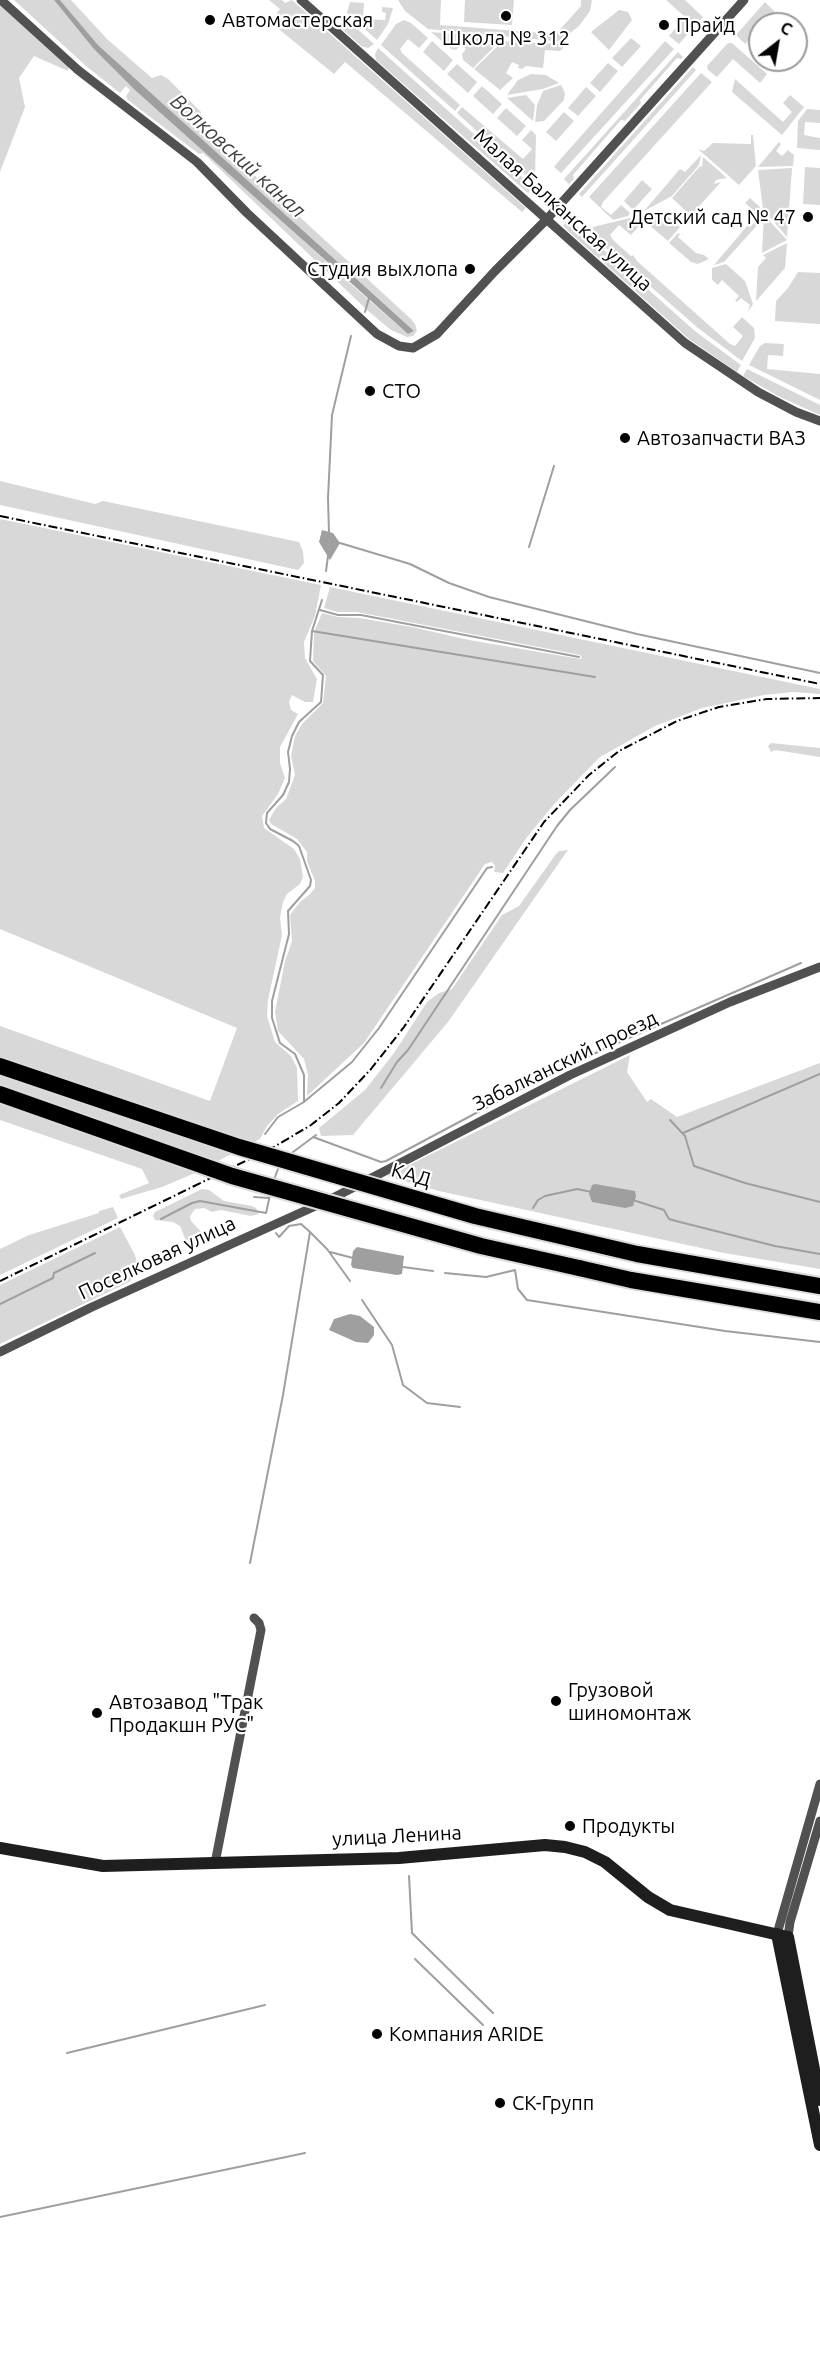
<!DOCTYPE html>
<meta charset="utf-8">
<style>
body{margin:0}
#map{position:relative;width:820px;height:2372px;overflow:hidden;background:#fff;font-family:Ubuntu,sans-serif}
canvas{display:block}
.north{position:absolute;left:748px;top:12px;width:60px;height:60px;box-sizing:border-box;background:#fff;border:2px solid #999;border-radius:50%;rotate:31deg;font-size:16px;font-weight:700;line-height:24px;text-align:center;color:#000}
.north::after{content:'';display:block;margin:auto;width:21px;height:27px;background:#000;clip-path:polygon(50% 0,100% 100%,50% 72%,0 100%)}
</style>
<div id="map">
<canvas width="820" height="2372"></canvas>
<div class="north">С</div>
</div>
<script>
const c = document.querySelector('canvas').getContext('2d');
c.lineJoin = 'round';
function fillPath(path, color) { c.fillStyle = color; c.fill(path, 'evenodd'); }
const shape = rows => new Path2D(rows.map(r => 'M' + r).join(''));
function stroke(path, color, width, dash) { c.strokeStyle = color; c.lineWidth = width; c.lineCap = dash ? 'butt' : 'round'; c.setLineDash(dash || []); c.stroke(path); }
function write(font, color, halo, rows, align = 'center') {
  c.font = font + ' Ubuntu,sans-serif'; c.lineWidth = 4.5; c.setLineDash([]); c.textBaseline = 'middle'; c.strokeStyle = halo; c.fillStyle = color; for (const [text, x, y, turn = 0] of rows) {
    c.save(); c.translate(x, y); c.rotate((+turn || 0) * Math.PI / 180); c.textAlign = isNaN(turn) ? turn : align; if (halo) c.strokeText(text, 0, 0); c.fillText(text, 0, 0); c.restore();
  }
}
fillPath(shape([
 [14,0,54,0,93,48,353,286,408,334,414,331,98,45,60,0,71,0,107,39,152,78,161,75,168,79,201,112,199,118,200,125,227,150,224,154,227,159,237,164,242,164,411,319,415,324,417,331,413,336,407,337,391,330,367,310,203,153,199,154,128,100,126,96,130,90,126,86,120,93,86,66],
 [269,0,282,0,285,3,292,0,526,208,522,212,345,62,334,74,270,22,280,9],
 [398,0,441,0,440,25,556,34,581,6,581,0,592,0,590,11,579,26,560,41,554,41,428,29,405,11],
 [465,0,514,0,512,25,464,22],
 [666,0,685,0,703,17,679,44,669,36,685,17],
 [350,2,364,3,363,19,385,20,386,13,382,12,382,7,393,8,388,24,377,40,347,13],
 [765,2,775,12,765,24,760,24,760,29,745,44,736,35],
 [0,5,69,66,68,71,34,56,19,78,25,107,0,172],
 [619,10,628,12,632,20,609,50,591,32],
 [344,17,374,44,368,48,361,46,341,28],
 [404,20,411,23,428,38,419,48,408,39,400,49,402,53,460,105,455,111,381,45,396,24],
 [431,32,466,35,500,41,473,68,463,60,462,54,466,49,461,45,456,50,451,49],
 [631,38,641,46,622,67,612,58],
 [432,41,453,60,444,71,423,52],
 [503,41,560,44,569,42,560,51,545,50,543,68,526,66,522,69,518,68,519,65,512,62,506,73,513,78,500,90,474,69],
 [665,41,674,49,561,173,554,167,558,162],
 [728,43,732,43,767,74,760,83,733,59,717,77,708,70,707,66],
 [378,48,531,185,532,188,528,193,376,60,375,54],
 [678,52,683,57,681,59,677,58,640,100,641,103,625,121,621,120,573,175,574,179,569,184,564,179],
 [608,63,618,71,600,92,590,83],
 [457,64,477,82,468,93,447,74],
 [693,67,696,70,582,197,579,194],
 [701,73,712,82,603,202,601,207,611,215,621,205,630,213,628,216,613,220,589,197],
 [531,74,546,75,559,83,543,89,507,95,518,80],
 [735,79,783,122,792,112,783,103,790,95,804,107,782,135,732,92],
 [561,85,565,93,564,100,544,121,535,122,537,105,543,91],
 [482,86,502,104,493,114,473,96],
 [586,87,596,96,578,116,568,108],
 [526,95,535,105,533,121,507,98],
 [462,107,523,159,532,149,522,140,531,130,536,135,535,175,530,179,457,113],
 [506,108,526,126,517,136,497,118],
 [807,109,820,110,820,123,805,122,804,135,820,138,820,150,797,148,798,121],
 [564,112,574,121,556,141,546,132],
 [751,135,753,135,756,166,739,185,698,149,704,151,713,143,751,144],
 [779,142,781,144,776,151,782,156,788,150,794,155,793,166,758,167],
 [701,155,699,165,672,196,644,211,680,169,685,172],
 [703,157,727,178,716,180,714,184,721,182,693,213,690,211,688,213,672,198,700,166,702,167],
 [805,167,820,168,820,205,803,204],
 [792,168,787,237,763,209,758,170],
 [642,180,652,189,633,210,624,201],
 [750,198,760,207,761,221,724,262,714,265,747,226,750,227,760,216,745,203],
 [661,210,680,227,668,241,649,225],
 [764,215,787,240,762,253],
 [630,218,639,226,631,235,619,225,610,235,613,240,631,256,633,255,637,261,730,344,735,346,743,336,733,327,742,317,754,328,755,338,742,361,698,328,594,237,593,227],
 [569,219,696,332,741,365,737,372,689,339,568,231,563,225],
 [678,233,680,234,678,237,696,253,704,255,709,259,698,264,691,262,669,243],
 [787,243,785,268,756,301,758,267,766,258,763,255],
 [726,264,745,281,753,304,748,312,750,305,741,298,737,302,735,301,739,296,722,280,718,285,712,280,712,268],
 [798,272,820,273,820,324,775,321,776,301,788,288],
 [765,343,784,344,783,356,768,355,767,369,820,374,820,400,749,365,760,346],
 [747,369,820,405,820,415,780,397,743,376],
 [0,481,95,504,103,501,299,542,303,551,304,563,298,570,0,505],
 [0,519,321,585,315,616,304,642,305,658,317,679,313,702,305,702,292,695,289,702,291,710,298,714,280,747,280,763,285,778,278,794,262,816,264,828,294,849,300,859,303,877,300,884,287,894,283,902,280,918,282,935,268,1000,267,1016,275,1042,291,1056,297,1068,298,1101,278,1114,267,1126,260,1139,195,1173,162,1187,121,1199,119,1195,149,1183,142,1169,0,1120,0,1026,210,1101,237,1028,0,929],
 [330,587,820,689,820,694,793,692,764,695,702,708,655,726,600,757,555,803,527,837,503,873,494,872,495,866,492,862,485,864,364,1043,307,1096,308,1075,304,1059,278,1031,275,1012,285,961,292,941,290,915,299,903,310,894,315,888,315,881,307,861,307,852,297,839,271,824,269,820,276,808,286,799,295,775,291,756,295,736,302,724,323,703,326,676,313,661,314,632,322,613,338,617,360,618,412,627,469,640,580,659,582,658,580,655,357,612,337,612,324,608],
 [771,743,820,748,820,757,775,750,771,752,768,746],
 [568,850,448,1022,353,1135,321,1136,319,1128,365,1090,394,1053,427,1002,439,993,452,989,502,915,519,906,556,854,559,851],
 [630,1055,627,1072,647,1102,651,1099,677,1117,820,1063,820,1269,724,1253,439,1191,387,1176],
 [202,1189,209,1190,224,1201,252,1206,256,1208,259,1214,251,1216,221,1210,212,1212,204,1208,195,1209,190,1216,191,1221,207,1238,201,1245,188,1246,180,1226,173,1222,155,1220,153,1216,155,1212],
 [113,1207,118,1218,0,1275,0,1249,29,1235,99,1213,99,1211],
 [120,1227,135,1255,138,1268,135,1276,129,1282,0,1344,0,1285]
]), '#d8d8d8');
fillPath(shape([
 [54,0,60,0,98,45,414,331,408,334,135,90,93,48],
 [322,530,333,533,340,543,330,560,319,542],
 [595,1184,635,1191,636,1196,633,1206,625,1208,592,1202,589,1194,592,1185],
 [357,1247,404,1256,402,1274,397,1275,353,1268,351,1265,353,1251],
 [350,1314,360,1316,374,1327,374,1335,368,1343,356,1342,329,1330,334,1319]
]), '#9f9f9f');
stroke(shape([
 [365,312,369,298],
 [329,533,328,498,332,415,351,336],
 [340,543,410,564,449,583,489,597,637,634,820,673],
 [529,547,554,466],
 [326,571,328,556],
 [320,610,338,615,361,615,579,657],
 [312,631,595,677],
 [381,1088,397,1062,408,1050,557,826,570,810,615,767],
 [305,1101,352,1062,379,1028,487,868,492,867],
 [670,1120,685,1136,694,1166,745,1183,820,1202],
 [683,1133,820,1074],
 [265,1134,278,1117,304,1102,304,1075,295,1054,280,1043,272,1018,272,1001,289,934,288,911,310,886,311,880,299,846,293,841,270,829,266,823,267,813,283,795,289,782,290,769,288,752,292,736,299,722,321,702,323,675,310,661,312,631,322,600],
 [313,1137,381,1162,386,1161,523,1088,606,1048,801,963],
 [289,1155,316,1135],
 [274,1180,279,1166],
 [254,1197,269,1198],
 [633,1200,664,1210,669,1219,676,1221,775,1246,820,1254],
 [533,1208,538,1200,545,1196,577,1189,592,1192],
 [161,1219,192,1203,200,1201,266,1213,270,1195],
 [276,1233,279,1237,289,1226,301,1224,310,1232],
 [330,1252,353,1258],
 [403,1267,433,1271],
 [445,1273,486,1277,515,1270,518,1289,527,1300,725,1331,820,1342],
 [362,1300,392,1345,403,1385,427,1403,460,1407],
 [0,1304,53,1278,54,1273,95,1253],
 [250,1563,283,1395,310,1232,327,1249,350,1281],
 [409,1876,412,1933,493,2013],
 [415,1959,483,2025],
 [67,2053,265,2005],
 [0,2217,305,2153]
]), '#9f9f9f', 2);
const highway = shape([
 [637,1254,820,1286],
 [579,1268,631,1280,820,1312]
]);
stroke(highway, '#dbdbdb', 20);
stroke(shape([
 [1,0,78,70,197,162,247,213,377,334,399,346,413,348,437,334,495,271,547,219,744,0],
 [301,0,685,343,758,392,796,412,820,421],
 [0,1352,92,1307,331,1199,570,1075,730,1002,820,967],
 [215,1863,261,1630,259,1623,254,1618],
 [777,1934,820,1784],
 [788,1937,790,1922,820,1821]
]), '#515151', 9);
stroke(shape([
 [0,1848,103,1866,399,1858,545,1845,565,1847,585,1852,605,1862,648,1897,670,1910,788,1937,820,2100],
 [777,1934,820,2145]
]), '#1e1e1e', 12);
stroke(highway, '#000', 16);
stroke(shape([
 [0,516,820,684],
 [0,1281,274,1147,311,1125,339,1103,371,1069,404,1027,544,822,589,775,619,751,677,721,719,707,767,699,820,698]
]), '#000', 2, [9, 3, 1.5, 3]);
const highwayBridge = shape([
 [0,1066,239,1147,475,1216,637,1254],
 [0,1094,232,1176,481,1246,579,1268]
]);
stroke(highwayBridge, '#dbdbdb', 20, []);
stroke(highwayBridge, '#000', 16);
for (const [x, y, r, color] of [
 [506,16,6,"#000"],
 [210,20,6,"#000"],
 [664,25,6,"#000"],
 [808,217,6,"#000"],
 [470,269,6,"#000"],
 [370,391,6,"#000"],
 [625,438,6,"#000"],
 [556,1701,6,"#000"],
 [97,1713,6,"#000"],
 [570,1826,6,"#000"],
 [377,2034,6,"#000"],
 [500,2103,6,"#000"]
]) { const dot = new Path2D(); dot.arc(x, y, r, 0, 2 * Math.PI); c.fillStyle = color; c.fill(dot); stroke(dot, '#fff', 2); }
write('20px', '#000', '#fff', [
 ["Автомастерская",222,20],
 ["Прайд",676,25],
 ["Школа № 312",506,38,"center"],
 ["Детский сад № 47",796,217,"right"],
 ["Студия выхлопа",458,269,"right"],
 ["СТО",382,391],
 ["Автозапчасти ВАЗ",637,438],
 ["Грузовой",568,1690],
 ["шиномонтаж",568,1713],
 ["Автозавод \"Трак",109,1702],
 ["Продакшн РУС\"",109,1725],
 ["Продукты",582,1826],
 ["Компания ARIDE",389,2034],
 ["СК-Групп",512,2103]
], 'left');
write('20px', '#000', '#fff', [
 ["Малая Балканская улица",563,210,42],
 ["Забалканский проезд",565,1061,-26],
 ["КАД",411,1175,16],
 ["Поселковая улица",157,1258,-25],
 ["улица Ленина",397,1836,-3]
]);
write('italic 21px', '#404040', '#fff', [
 ["Волковский канал",238,156,42]
]);
</script>
